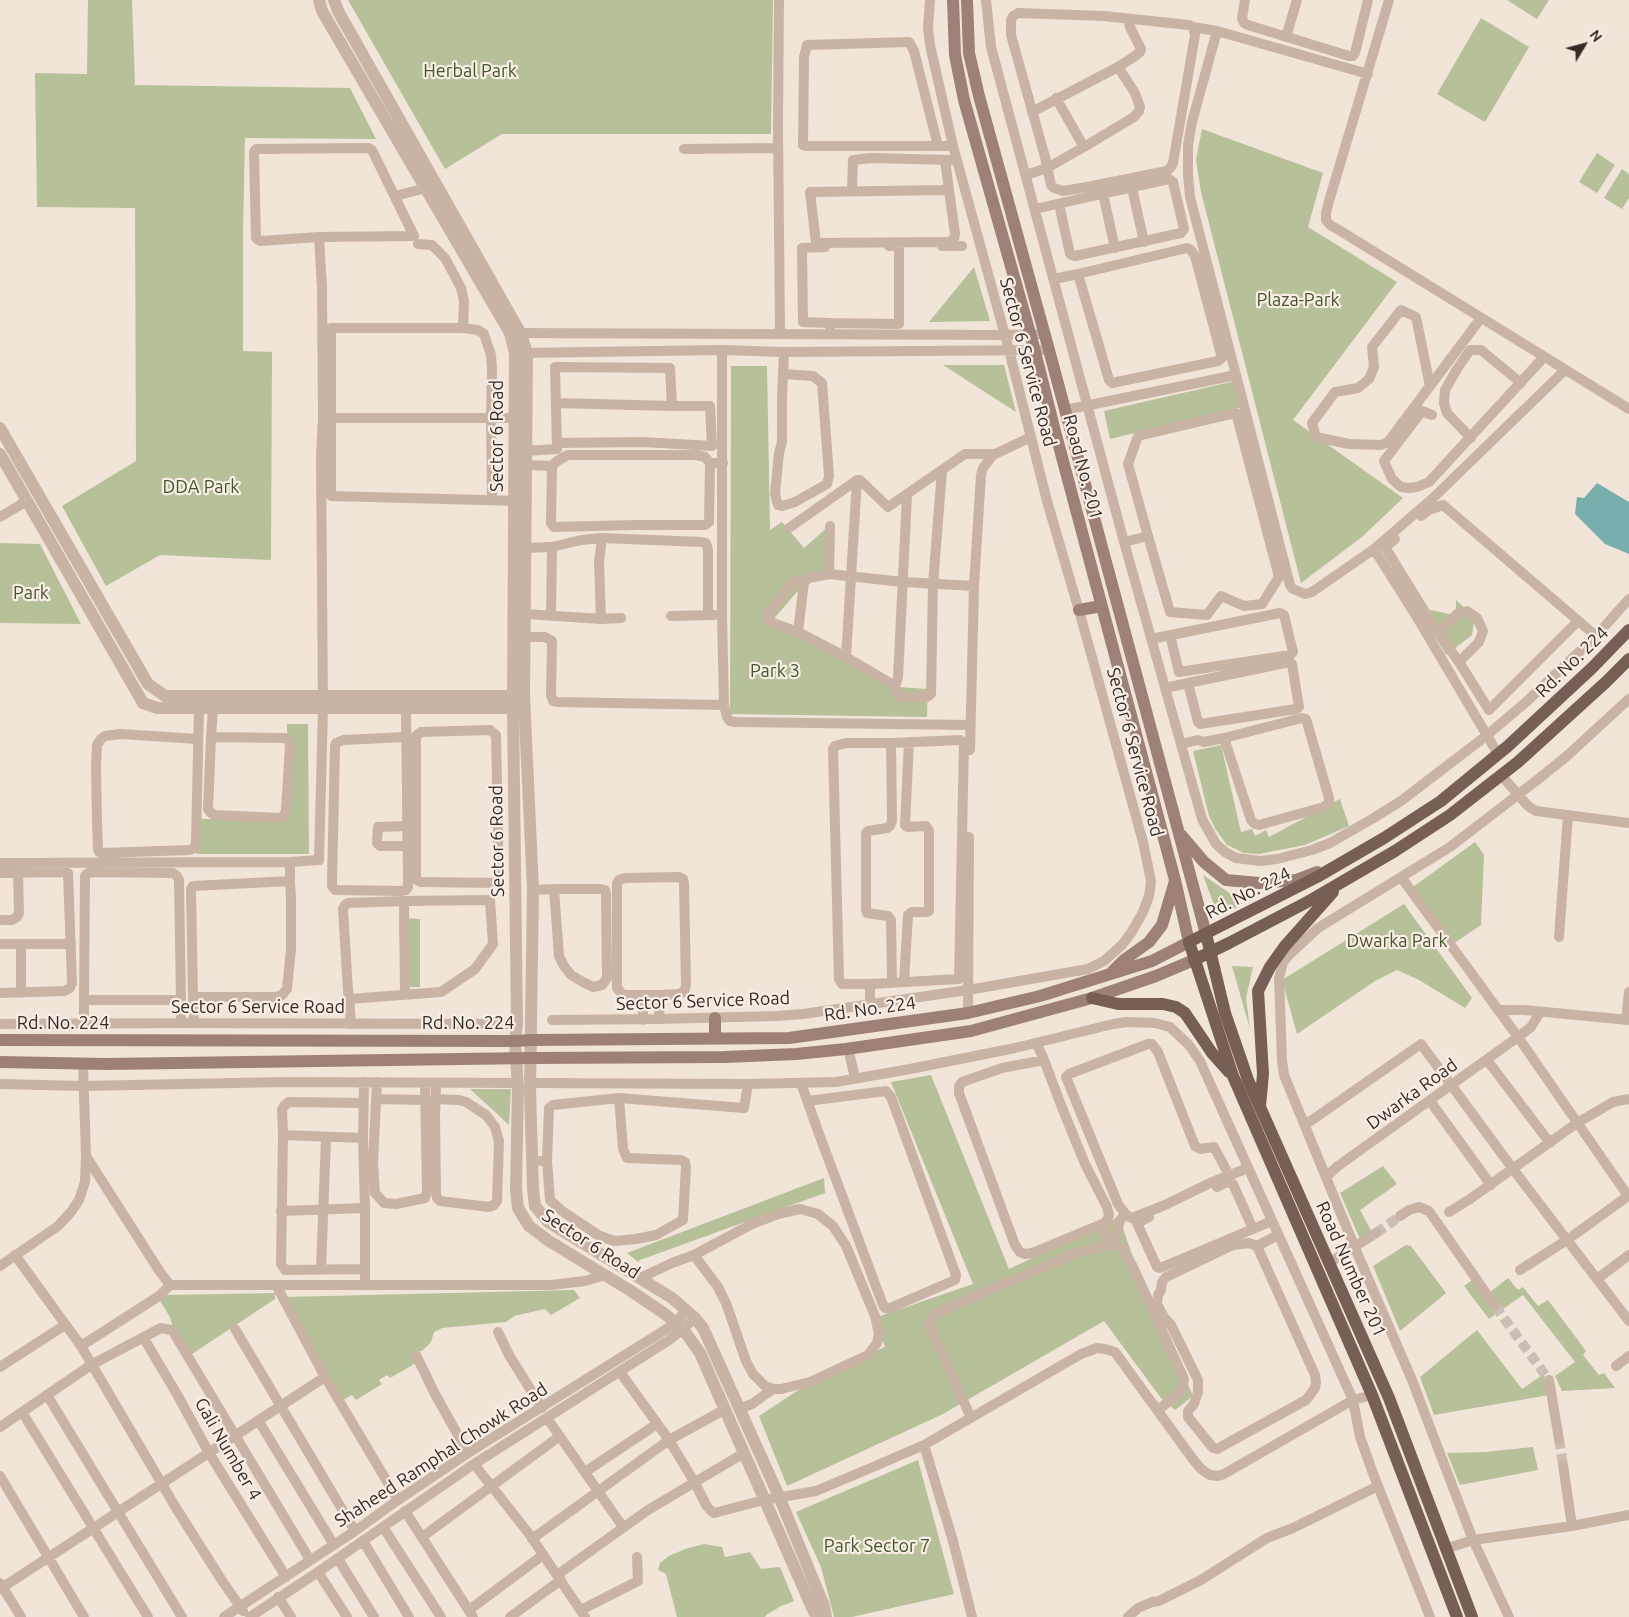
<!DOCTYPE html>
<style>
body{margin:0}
#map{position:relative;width:1629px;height:1617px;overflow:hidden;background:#f1e4d9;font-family:Ubuntu,sans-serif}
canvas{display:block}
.north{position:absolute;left:1559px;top:20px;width:50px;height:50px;-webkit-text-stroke:4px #f9eee5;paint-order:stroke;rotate:53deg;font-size:14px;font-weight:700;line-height:20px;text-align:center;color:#352a26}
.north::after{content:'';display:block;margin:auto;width:18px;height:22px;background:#352a26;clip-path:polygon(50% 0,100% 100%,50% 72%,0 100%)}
</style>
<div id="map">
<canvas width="1629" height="1617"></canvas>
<div class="north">N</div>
</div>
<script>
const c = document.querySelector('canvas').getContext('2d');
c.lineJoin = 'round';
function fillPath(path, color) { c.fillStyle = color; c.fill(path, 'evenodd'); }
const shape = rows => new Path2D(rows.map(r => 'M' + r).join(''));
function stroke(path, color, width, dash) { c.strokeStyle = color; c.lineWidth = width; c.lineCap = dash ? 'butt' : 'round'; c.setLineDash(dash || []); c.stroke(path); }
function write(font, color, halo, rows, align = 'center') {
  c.font = font + ' Ubuntu,sans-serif'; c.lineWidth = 4.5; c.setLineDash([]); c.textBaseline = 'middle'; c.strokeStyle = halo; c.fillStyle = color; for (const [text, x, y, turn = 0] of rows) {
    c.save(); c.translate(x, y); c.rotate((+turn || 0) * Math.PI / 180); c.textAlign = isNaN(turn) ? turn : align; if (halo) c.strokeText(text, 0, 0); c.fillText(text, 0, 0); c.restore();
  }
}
fillPath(shape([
 [88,0,132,0,135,85,350,88,376,139,245,138,243,230,243,351,272,352,271,560,160,555,106,586,62,506,136,461,135,208,37,207,35,73,87,74],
 [348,0,773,0,771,134,502,134,445,169],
 [1507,0,1549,0,1537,19],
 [1481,18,1529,47,1485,122,1437,94],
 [1202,129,1323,173,1308,227,1397,282,1293,420,1403,498,1362,537,1301,583,1201,192,1196,160],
 [1597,153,1615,165,1597,193,1579,182],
 [1622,169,1629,174,1629,198,1622,209,1604,198],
 [974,267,990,321,929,322],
 [943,365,1004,365,1016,412],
 [731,366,767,366,770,530,782,522,804,548,831,524,827,572,802,586,772,621,898,687,928,689,927,717,730,714],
 [1235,381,1241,407,1110,439,1104,411],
 [0,543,40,544,81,624,0,623],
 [1456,600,1471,614,1474,623,1472,635,1446,655,1423,617,1431,610,1454,615,1456,612],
 [287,724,308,724,309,854,196,854,196,819,288,819],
 [1221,745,1241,832,1252,829,1255,836,1266,830,1269,837,1340,799,1349,826,1305,845,1259,854,1244,853,1227,845,1216,830,1209,816,1193,751],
 [1475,842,1484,855,1481,925,1453,944,1413,887],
 [1203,875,1231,894,1237,907,1218,916],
 [1404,904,1472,998,1465,1008,1419,980,1397,970,1375,981,1297,1034,1282,980],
 [399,918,420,919,420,987,401,987],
 [1232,966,1253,967,1246,998,1250,1029],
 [931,1075,1009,1269,1119,1217,1142,1283,1193,1396,1175,1410,1161,1398,1104,1321,943,1414,787,1486,759,1416,826,1372,885,1347,874,1318,973,1284,891,1082],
 [470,1089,511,1089,509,1125],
 [1383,1166,1397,1184,1360,1210,1372,1232,1360,1239,1340,1193],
 [824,1178,825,1193,640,1260,638,1262,627,1253],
 [1406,1245,1411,1246,1446,1293,1400,1331,1373,1266],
 [1475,1278,1489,1293,1508,1278,1518,1290,1523,1287,1538,1306,1548,1300,1586,1351,1583,1355,1599,1375,1604,1373,1615,1388,1562,1391,1555,1376,1575,1362,1523,1295,1489,1319,1464,1286],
 [574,1290,580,1298,551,1315,545,1309,514,1316,506,1322,442,1328,434,1332,431,1342,422,1351,412,1351,416,1363,390,1378,387,1375,379,1380,382,1384,356,1400,352,1395,341,1401,284,1297],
 [275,1293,275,1299,189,1356,174,1330,170,1317,160,1301,167,1295],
 [1477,1330,1522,1389,1544,1374,1549,1395,1434,1415,1420,1377],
 [1533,1447,1538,1470,1460,1485,1447,1453,1485,1452],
 [918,1460,954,1594,852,1617,834,1617,821,1567,796,1512],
 [704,1544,722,1547,725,1557,750,1552,761,1569,780,1567,794,1601,781,1606,766,1615,765,1617,677,1617,666,1574,658,1570,660,1563,669,1556,685,1549]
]), '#b6c099');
fillPath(shape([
 [1597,483,1629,502,1629,554,1605,544,1575,514,1577,497,1584,498]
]), '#78aeac');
stroke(shape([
 [1376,1233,1400,1216],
 [1495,1306,1549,1380],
 [1559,1439,1563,1465]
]), '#cbbfb5', 10, [10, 5]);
stroke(shape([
 [779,0,778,126,780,334],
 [986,0,991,47,1124,542,1202,819,1216,844,1225,852,1236,858,1261,861,1277,859,1312,850,1330,843,1372,819,1401,801,1486,736,1525,703,1596,636,1629,599],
 [1245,0,1242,18,1244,23,1248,25,1349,56,1353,56,1355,53,1368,0],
 [1389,0,1329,201,1326,213,1326,220,1330,225,1339,230,1629,409],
 [1018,13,1104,16,1189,25,1193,27,1195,35,1173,163,1171,167,1167,171,1087,187,1063,191,1054,188,1051,185,1045,157,1011,35,1011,20,1013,16,1018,13],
 [1193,27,1217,31],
 [1286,37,1297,0],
 [1118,67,1135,56,1140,52,1141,49,1130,27,1128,19],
 [1056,98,1084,147],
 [938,146,914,51,909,42,807,45,804,57,803,145,806,146,953,146],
 [368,148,372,150,414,236,319,237,260,241,256,238,254,152,256,149,368,148],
 [684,149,778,148],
 [945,160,949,190,955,234,954,239,949,242,816,243,810,192,949,190],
 [1026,175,1047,168,1084,147,1134,117,1139,111,1140,107,1135,93,1118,67,1032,112],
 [1132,188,1144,242],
 [852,191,853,160,871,158,951,160],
 [1103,194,1115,248],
 [395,196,426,188],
 [1035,209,1048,206,1169,179,1173,182,1184,229,1181,233,1075,256,1070,254,1059,204],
 [418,244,432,245,445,258,452,271,461,288,464,301,463,328],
 [942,246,962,246],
 [825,247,802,248,803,322,830,323],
 [1054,279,1078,274,1187,248,1191,250,1195,256,1222,358,1218,361,1112,383,1109,380,1078,274],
 [515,333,1005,335,1044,334],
 [830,334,830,323,899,324,899,246,889,246],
 [722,350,722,615,724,705,727,717,730,721,735,722,970,725],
 [520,353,722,350,784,352,1049,350],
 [783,374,813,376,822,383,829,476,827,484,795,502,782,506,778,505,775,494,779,453,782,442,782,399,784,352],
 [1236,375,1190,197,1188,174,1188,145,1192,122,1217,31,1368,74],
 [1430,386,1416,317,1401,310,1372,347,1374,367,1369,379,1358,388,1335,392,1312,423,1316,437,1349,444,1381,445,1388,442,1481,318],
 [1065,410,1236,375,1290,585,1293,589,1305,594,1312,592,1374,549,1432,499,1565,370],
 [1432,415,1422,411,1384,461,1392,479,1401,487,1408,488,1417,487,1429,482,1544,357],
 [332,418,521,418],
 [1471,438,1447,413,1444,403,1445,390,1457,369,1470,350,1481,350,1521,383],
 [557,443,643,442,712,446,710,406,672,406],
 [526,451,557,449,555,367,670,368,672,406,556,403],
 [526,465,552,466,551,523,554,527,635,525,705,525,709,522,710,463,723,463],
 [552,466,557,461,568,455,696,455,705,457,710,463],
 [492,500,491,418,492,369,491,355,484,334,478,330,463,328,331,328,331,496,520,501],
 [1421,516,1429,510,1443,505,1596,636],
 [0,517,27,501],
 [789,528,857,480,860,480,888,507,965,454,994,454],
 [1395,539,1385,547,1438,633,1459,662,1489,710,1578,621],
 [1124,542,1148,536,1128,464,1138,436,1236,413,1279,577,1262,604,1244,606,1221,596,1207,615,1170,612,1148,536],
 [552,547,581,540,602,538],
 [526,548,552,547,551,615],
 [1374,549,1415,614,1498,754],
 [829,574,830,526],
 [805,580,793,581,768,614,769,619,773,623,798,632,846,657,895,686,898,678,907,495],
 [526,614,601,619,621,618],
 [671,616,714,615],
 [601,619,599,562,602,538,702,542,706,543,708,550,708,615],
 [798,632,804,582,809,578,829,574,903,582,974,586],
 [1438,633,1457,614,1467,611,1477,618,1483,631,1479,642,1459,662],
 [525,637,545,637,552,641,551,695,553,701,557,702,724,705],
 [1151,639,1280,613,1284,615,1293,652,1290,655,1179,672,1170,635],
 [846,657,857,480],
 [895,686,895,692,901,697,927,697,931,694,933,584,942,470],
 [1165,688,1188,683,1290,662,1292,664,1299,707,1296,709,1200,724,1198,722,1188,683],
 [406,708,408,883,408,887,406,890,401,891,335,890,332,886,332,882,335,746,336,743,343,740,406,737],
 [490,730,496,735,499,883,421,882,417,880,416,876,416,736,421,732,490,730],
 [211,737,285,738,289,740,290,745,286,810,284,816,279,818,215,815,211,813,208,809,211,737,213,708],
 [198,739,120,734,105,736,101,739,97,745,96,766,97,823,98,849,99,852,102,853,189,850,194,848,196,842,199,708],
 [960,740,964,743,959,979,870,984,842,984,839,979,833,749,835,746,846,743,891,743,960,740],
 [891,743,892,821,890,826,887,828,868,831,866,833,866,909,867,913,888,916,891,920,892,983],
 [1181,744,1198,740,1204,742,1224,738,1302,718,1306,719,1329,798,1329,803,1324,807,1259,825,1255,824,1251,820,1224,738],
 [970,750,974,586,981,475,983,468,993,455,1031,437],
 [1501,775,1528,806,1536,811,1629,823],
 [407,826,378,827,377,843,380,846,408,846],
 [290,862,290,881,291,900,291,949,287,989,282,995,275,997,193,997,191,889,193,886,290,881],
 [0,863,290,862,319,860,323,708,321,457,323,418,322,288,319,237],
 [0,873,64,872,68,873,72,983,70,988,64,991,0,993],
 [1401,877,1518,1037,1628,1196,1567,1240,1629,1321],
 [533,890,554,889,601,889,605,890,606,894,607,978,602,985,593,987,581,981,571,975,564,966,559,956,554,889],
 [404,901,405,994],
 [0,920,12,920,17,917,19,913,18,872],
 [1559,937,1568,815],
 [0,944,71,944],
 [21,944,21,993],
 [904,982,908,915,912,912,927,912,929,911,929,831,926,826,907,827,905,825,909,742],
 [870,984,870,1004],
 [193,997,194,1023],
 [349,999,441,992,475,969,493,944,490,900,404,901,348,903,345,905,343,909,348,991,349,999,350,1011,351,1024],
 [181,1000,84,1000,85,876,87,874,90,872,173,873,177,876,179,880,181,1000,181,1023],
 [1498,1010,1524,1010,1629,1020],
 [968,1013,969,837],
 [659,1019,660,995,623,995,617,988,617,883,619,880,625,878,679,877,683,879,684,883,686,985,684,992,678,994,660,995],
 [552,1020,659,1019,777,1016,803,1014,968,990,1088,969,1104,961,1122,945,1131,933,1143,912,1149,896,1151,881,1143,842,1080,614,1047,501,1009,350,953,146,930,45,928,28,930,0],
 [643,1020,643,995],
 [1626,1020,1629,992],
 [0,1024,181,1023,517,1024],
 [84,1024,84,1000],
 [1036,1043,1043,1057,1044,1060,1061,1105,1085,1164,1107,1207,1109,1215,1107,1221,1102,1224,1032,1253,1025,1254,1020,1252,1015,1245,959,1093,959,1086,962,1082,1002,1068,1044,1060],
 [848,1048,855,1078],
 [1487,1060,1550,1143],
 [83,1064,86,1156,160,1272,170,1285,551,1285,585,1281,605,1275],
 [377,1082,373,1163,375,1193,384,1203,396,1204,425,1198,427,1191,425,1083],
 [531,1083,748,1084,836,1082,910,1069,1015,1048,1113,1024,1127,1022,1155,1023,1170,1027,1189,1045,1200,1061,1353,1400,1360,1437,1374,1476,1430,1617],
 [801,1083,819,1134,883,1305,885,1308,890,1308,955,1280,956,1275,891,1097,886,1091,807,1101],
 [0,1084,83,1086,284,1082,517,1083],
 [376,1099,425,1100],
 [435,1099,459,1100,466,1102,486,1115,495,1127,499,1141,497,1201,494,1205,489,1207,440,1201,437,1198,436,1193,435,1117,436,1084],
 [1430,1101,1491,1185],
 [363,1103,289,1102,284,1106,282,1110,283,1135,281,1264,285,1270,365,1269,365,1284],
 [1305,1125,1421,1044,1513,1169,1567,1240,1520,1270],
 [283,1135,363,1138,364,1082],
 [363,1138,365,1208],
 [541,1161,547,1161,549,1108,553,1105,619,1098,744,1108,748,1084],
 [547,1161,550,1200,562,1211,598,1235,614,1241,636,1239,656,1235,683,1220,686,1167,685,1162,681,1160,627,1158,623,1149,619,1098],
 [1229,1175,1214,1147,1200,1149,1195,1146,1158,1052,1152,1044,1148,1044,1069,1074,1066,1077,1118,1204,1126,1215,1132,1218,1165,1205,1210,1183,1248,1168],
 [1326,1177,1338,1166,1518,1037,1531,1027,1540,1012],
 [1217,1187,1227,1182,1233,1184,1253,1229],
 [281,1211,365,1208,365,1269],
 [1449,1212,1470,1199,1577,1123,1613,1102,1629,1099],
 [1400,1216,1409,1210,1419,1207,1429,1211,1495,1306],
 [1149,1217,1137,1223,1157,1267,1160,1268,1272,1221],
 [1102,1224,1109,1245],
 [1114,1244,1120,1220,1126,1215],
 [1257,1246,1249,1243,1233,1245,1166,1277,1162,1282,1161,1290,1158,1295,1157,1304,1164,1317,1171,1325,1198,1380,1198,1392,1194,1404,1188,1411,1188,1417,1213,1448,1217,1449,1306,1400,1315,1388,1316,1382,1315,1375,1257,1246,1278,1235],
 [15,1255,81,1346,176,1508,221,1579,243,1611],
 [1329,1263,1376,1233],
 [0,1266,58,1226,71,1212,79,1200,85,1182,86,1156],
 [321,1269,326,1138],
 [640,1278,672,1263,694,1255,752,1224,778,1214,800,1209,818,1214,833,1226,846,1246,875,1316,879,1334,877,1343,868,1355,810,1382,781,1389,773,1389,765,1386,753,1374,746,1361,726,1303,718,1287,694,1255],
 [1597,1279,1629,1255],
 [276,1285,325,1377,398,1500],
 [235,1329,355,1531],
 [498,1332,509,1355,542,1408],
 [143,1337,178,1396,209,1453,286,1577],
 [81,1346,159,1296,170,1285],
 [416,1355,435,1394,468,1453],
 [1616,1366,1629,1356],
 [0,1367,65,1325],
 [620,1372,669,1440,695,1483,706,1505,710,1510,714,1513,764,1500,816,1491,873,1467,924,1445,1081,1354,1097,1348,1105,1349,1115,1352,1192,1458,1201,1469,1210,1475,1218,1476,1224,1474,1353,1400,1372,1395],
 [1549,1380,1559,1439],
 [47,1395,182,1617],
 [739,1409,752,1404,773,1389],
 [22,1412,148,1617],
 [547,1418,623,1527],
 [971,1418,929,1324,933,1316,941,1311,1076,1253,1114,1244,1123,1249,1133,1267,1184,1379,1183,1386,1177,1395,1158,1410],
 [258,1420,334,1545],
 [0,1427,91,1365,161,1328,172,1330,310,1560],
 [924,1445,953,1541,972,1617],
 [474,1464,530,1535,585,1617],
 [1563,1465,1572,1526],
 [585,1472,657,1424],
 [0,1476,84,1617],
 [405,1511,473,1617],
 [383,1527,441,1617],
 [422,1537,560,1436],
 [532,1539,669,1440,724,1410],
 [363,1541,409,1617],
 [1445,1549,1473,1540,1572,1526,1629,1515],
 [338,1559,374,1617],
 [318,1572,347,1617],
 [557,1575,648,1510,744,1453],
 [0,1583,21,1617],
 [0,1589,325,1377],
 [278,1597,291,1617],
 [469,1610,543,1555],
 [581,1610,638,1581,637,1557],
 [224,1617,355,1531,398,1500,468,1453,665,1330,676,1322,687,1310],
 [250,1617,318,1572,471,1466,669,1340,683,1329,695,1318],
 [510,1617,561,1580],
 [1128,1617,1138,1608,1152,1602,1159,1601,1201,1580,1267,1538,1293,1528,1378,1486],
 [1509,1617,1473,1540,1412,1380,1355,1248,1284,1075,1282,1060,1279,978,1283,962,1290,954,1318,928,1450,847,1541,777,1568,755,1629,699]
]), '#c9b3a5', 10);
stroke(shape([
 [319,0,322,11,510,333,515,353,513,708,517,1024,515,1041,518,1088,516,1189,518,1208,529,1226,549,1241,631,1291,665,1314,683,1329,700,1353,814,1612,818,1617],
 [334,0,338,11,521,334,527,353,524,696,533,890,530,1088,533,1189,535,1206,548,1222,672,1298,695,1318,703,1328,778,1494,824,1606,826,1617],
 [0,428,148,684,165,696,521,696],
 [0,454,143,703,157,708,520,708]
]), '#c9b3a5', 12);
stroke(shape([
 [967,0,969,53,979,96,1049,350,1206,934],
 [1079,610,1102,606],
 [1181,835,1204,862,1226,880,1259,883,1296,880,1317,872],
 [1112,972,1124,960,1149,942,1162,925,1175,881],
 [715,1018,715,1038],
 [0,1040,515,1041,532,1040,789,1038,968,1013,1040,996,1152,961,1189,942,1175,880,1055,431,1033,344,964,100,955,55,953,0],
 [0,1062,106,1064,531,1058,725,1057,796,1054,846,1049,971,1031,1092,998,1156,976,1194,960]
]), '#9d8177', 12);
stroke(shape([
 [1206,934,1225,1013,1248,1080,1389,1398,1472,1617],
 [1194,960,1229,943,1311,900,1395,851,1450,815,1518,762,1606,682,1629,659],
 [1092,998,1118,1004,1163,1004,1176,1007,1185,1013,1212,1053,1229,1072],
 [1260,1106,1263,1074,1258,991,1270,967,1285,946,1333,892],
 [1457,1617,1372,1395,1233,1076,1189,942,1317,877,1384,838,1441,801,1508,746,1592,668,1629,630]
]), '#775f57', 12);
write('18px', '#47532a', '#f9eee5', [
 ["Herbal Park",470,71],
 ["Plaza-Park",1298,300],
 ["DDA Park",201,487],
 ["Park",31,593],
 ["Park 3",775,671],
 ["Dwarka Park",1397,941],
 ["Park Sector 7",877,1546]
]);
write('18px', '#352a26', '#f9eee5', [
 ["Sector 6 Service Road",1028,362,75],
 ["Sector 6 Road",497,436,-90],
 ["Road No. 201",1083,467,75],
 ["Rd. No. 224",1572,662,-44],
 ["Sector 6 Service Road",1135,752,75],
 ["Sector 6 Road",497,841,-91],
 ["Rd. No. 224",1248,893,-27],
 ["Sector 6 Service Road",703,1001,-2],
 ["Sector 6 Service Road",258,1007],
 ["Rd. No. 224",870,1009,-8],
 ["Rd. No. 224",63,1023],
 ["Rd. No. 224",468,1023],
 ["Dwarka Road",1412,1094,-36],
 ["Sector 6 Road",591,1244,33],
 ["Road Number 201",1351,1269,66],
 ["Gali Number 4",228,1449,60],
 ["Shaheed Ramphal Chowk Road",441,1455,-33]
]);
</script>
